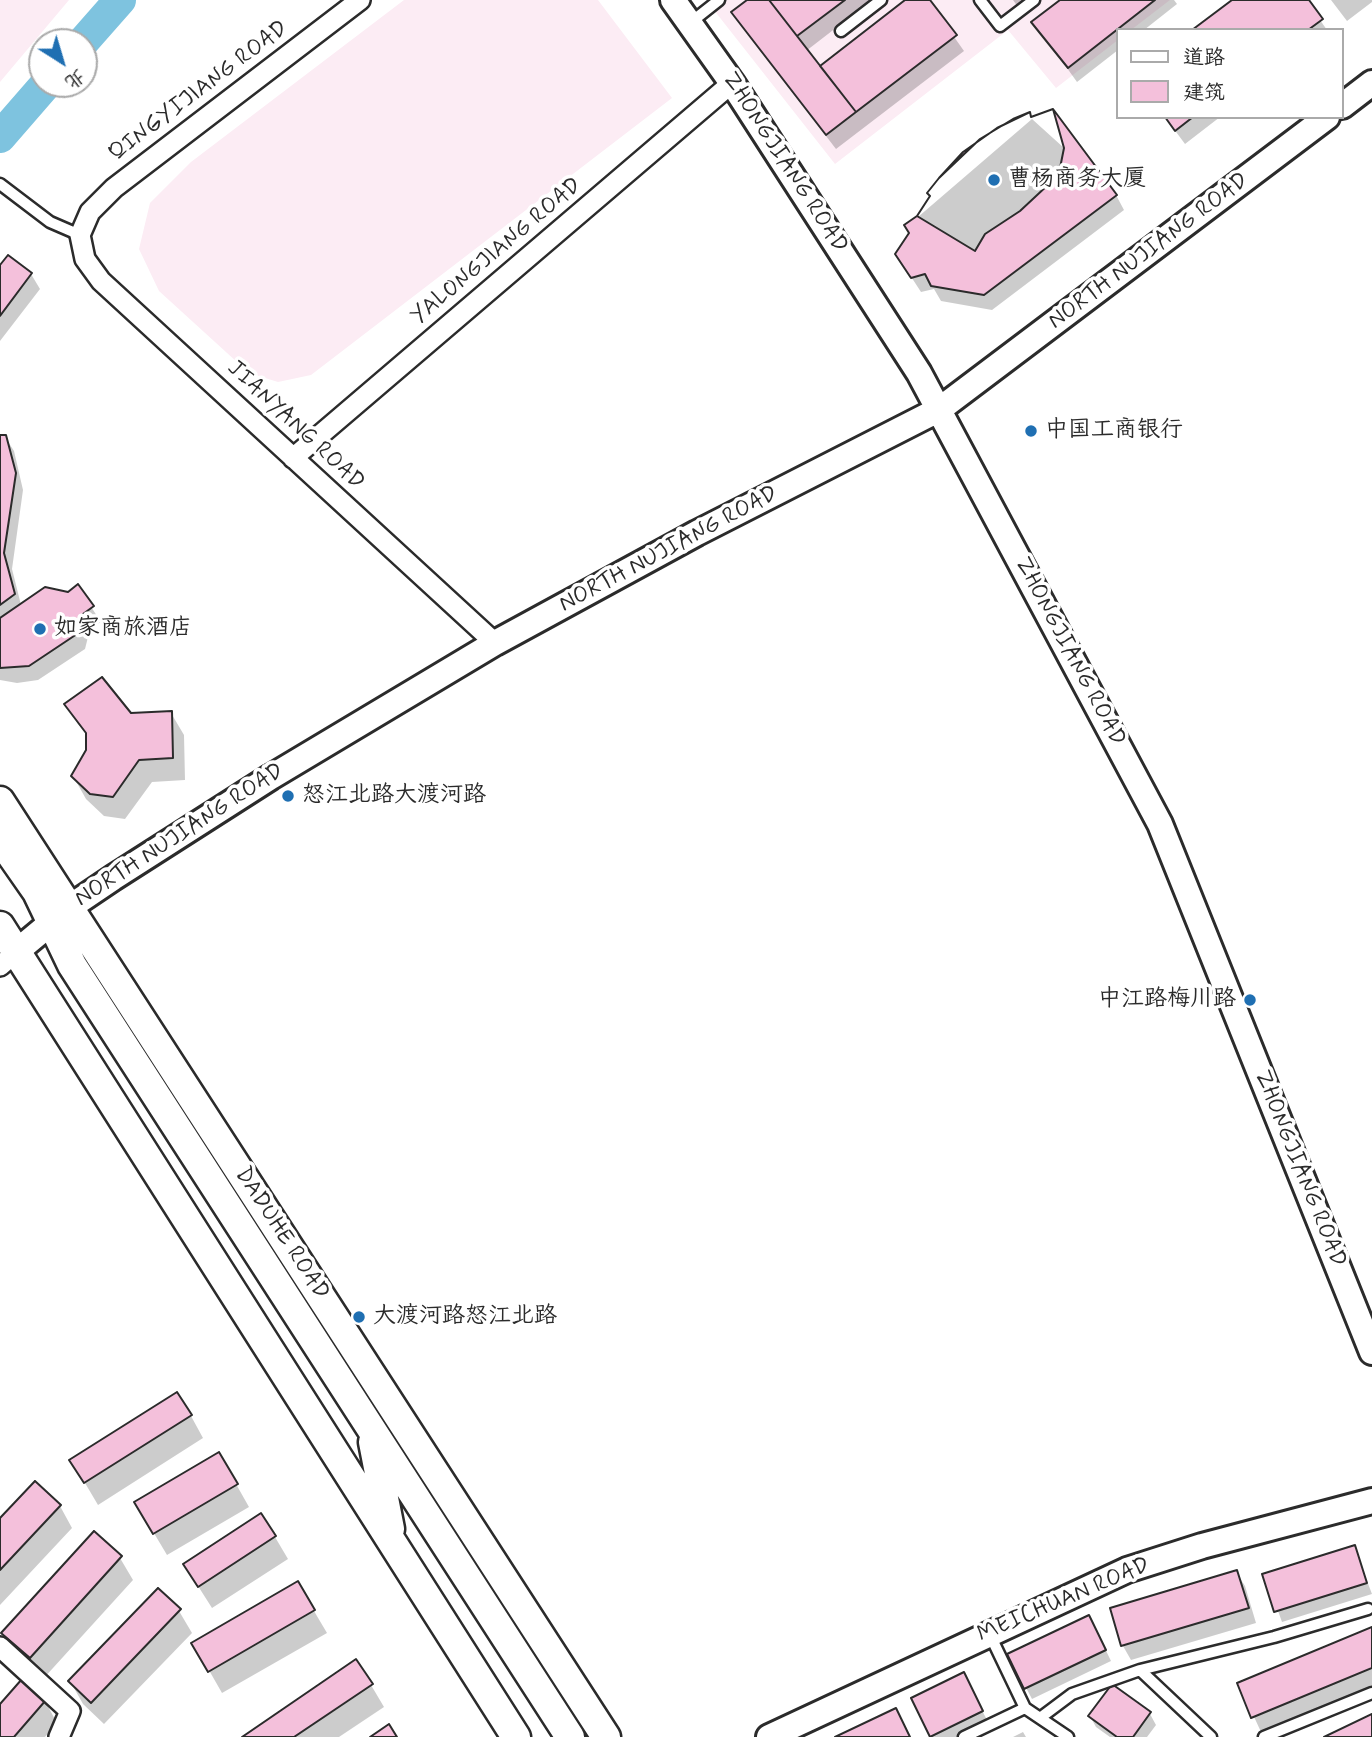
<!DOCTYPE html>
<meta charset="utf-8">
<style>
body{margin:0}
#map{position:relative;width:1372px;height:1737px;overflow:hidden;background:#fff;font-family:Mynerve,"LXGW WenKai TC",sans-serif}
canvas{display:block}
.legend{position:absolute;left:1116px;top:28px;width:228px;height:91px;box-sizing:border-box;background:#fff;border:2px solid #aaa;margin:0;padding:9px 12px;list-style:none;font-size:21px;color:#2b2b2b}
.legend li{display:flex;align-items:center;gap:14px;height:35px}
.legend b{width:35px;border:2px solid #aaa}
.north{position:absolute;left:28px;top:28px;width:70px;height:70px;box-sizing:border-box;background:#fff;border:2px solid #aaa;border-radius:50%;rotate:143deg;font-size:19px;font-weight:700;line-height:28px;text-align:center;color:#2b2b2b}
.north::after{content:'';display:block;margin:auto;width:24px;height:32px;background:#1f6fb2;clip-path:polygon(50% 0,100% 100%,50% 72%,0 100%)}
</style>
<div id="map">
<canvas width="1372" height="1737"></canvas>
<ul class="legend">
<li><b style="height:9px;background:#fff"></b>道路</li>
<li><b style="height:19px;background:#f4c0db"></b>建筑</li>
</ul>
<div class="north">北</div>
</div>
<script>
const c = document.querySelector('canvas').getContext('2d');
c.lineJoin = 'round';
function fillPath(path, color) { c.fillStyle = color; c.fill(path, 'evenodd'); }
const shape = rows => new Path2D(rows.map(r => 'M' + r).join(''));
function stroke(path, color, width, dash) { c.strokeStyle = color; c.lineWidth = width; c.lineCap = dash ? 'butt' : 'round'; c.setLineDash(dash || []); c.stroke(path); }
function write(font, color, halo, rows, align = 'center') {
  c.font = font + ' Mynerve,"LXGW WenKai TC",sans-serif'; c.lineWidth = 7; c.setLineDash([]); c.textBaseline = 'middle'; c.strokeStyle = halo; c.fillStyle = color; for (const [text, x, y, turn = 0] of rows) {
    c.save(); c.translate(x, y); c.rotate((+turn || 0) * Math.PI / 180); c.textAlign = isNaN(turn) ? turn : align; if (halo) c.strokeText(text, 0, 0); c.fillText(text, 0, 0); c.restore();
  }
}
fillPath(shape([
 [0,0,69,0,0,82],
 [404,0,598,0,672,98,311,375,278,382,249,373,159,291,139,249,150,203,191,162],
 [706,0,1170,0,1131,30,1118,30,1118,40,1056,88,1008,30,835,164]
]), '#fcecf4');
fillPath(shape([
 [749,0,872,0,806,51,820,68,907,0,928,0,964,51,836,149,742,27,734,12],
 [1013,0,1027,0,1018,7],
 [1063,0,1174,0,1177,4,1144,30,1118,30,1118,50,1077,82,1034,22],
 [1234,0,1306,0,1327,30,1195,30],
 [1331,0,1372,0,1372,2,1347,21],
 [1165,117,1220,117,1185,144],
 [1032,119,1116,195,1124,210,992,310,941,301,934,289,921,292,906,269,918,217],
 [9,257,31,274,40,289,0,341,0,268],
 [5,437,14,451,23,490,12,569,21,605,69,593,78,587,101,622,90,629,85,649,38,680,17,683,0,680,0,439],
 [67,704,130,715,171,713,184,735,185,780,152,782,125,819,104,816,86,799,73,776,92,739,78,724],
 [191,1416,203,1438,98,1505,72,1461],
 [219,1454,249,1507,167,1555,136,1503],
 [60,1506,72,1528,0,1605,0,1521],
 [275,1537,288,1559,212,1608,198,1586],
 [1354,1547,1372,1594,1282,1622,1265,1575],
 [120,1558,133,1580,43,1679,16,1656,4,1633],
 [1236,1572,1245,1586,1256,1623,1131,1660,1123,1646,1112,1609],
 [298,1584,327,1633,222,1693,194,1644],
 [179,1611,192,1633,104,1724,83,1704,70,1681],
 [1095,1628,1111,1661,1032,1699,1009,1655],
 [1372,1629,1372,1686,1261,1732,1239,1684],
 [371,1685,384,1707,339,1737,245,1737],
 [969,1685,988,1722,958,1737,932,1737,913,1698],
 [45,1701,57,1723,45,1737,0,1737,0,1707],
 [1150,1714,1156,1725,1147,1737,1110,1737,1096,1727,1090,1716],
 [1023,1732,1026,1737,1013,1737]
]), '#0003');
stroke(shape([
 [83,42,120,0],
 [0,137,46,84]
]), '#7ec3df', 32);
const building = shape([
 [747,0,769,0,856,112,826,135,731,12,747,0],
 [769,0,845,0,797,36,769,0],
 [905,0,930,0,957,35,856,112,820,66,905,0],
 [1060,0,1155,0,1068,68,1031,22,1060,0],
 [1232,0,1309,0,1323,19,1308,30,1192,30,1232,0],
 [1053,109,1064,148,1060,168,1050,183,1020,211,985,234,975,251,917,216,930,196,927,193,939,178,980,139,1013,119,1030,112,1031,117,1053,109],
 [1053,109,1117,195,984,295,931,286,925,274,911,278,895,254,909,233,904,225,917,216,930,196,927,193,939,178,963,152,997,128,1030,112,1031,117,1053,109],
 [1165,117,1193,117,1175,131,1165,117],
 [8,255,32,273,0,316,0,265,8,255],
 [0,435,6,435,16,473,4,553,15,594,0,605,0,435],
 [78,584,94,606,83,614,77,634,29,666,0,668,0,618,45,587,68,592,78,584],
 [102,677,131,713,172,711,173,758,139,760,113,797,90,794,71,776,86,750,86,733,64,704,102,677],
 [177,1392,192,1415,84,1483,69,1460,177,1392],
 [219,1452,238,1484,153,1534,134,1502,219,1452],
 [35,1481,61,1505,0,1570,0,1518,35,1481],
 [261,1513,276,1536,198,1587,183,1564,261,1513],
 [94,1531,122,1556,30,1658,1,1633,94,1531],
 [1355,1545,1367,1583,1274,1612,1262,1574,1355,1545],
 [1237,1570,1249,1608,1121,1646,1110,1608,1237,1570],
 [298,1581,315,1610,208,1672,191,1643,298,1581],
 [158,1588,181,1609,91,1703,68,1681,158,1588],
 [1089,1615,1106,1650,1024,1689,1007,1654,1089,1615],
 [1372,1627,1372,1668,1251,1718,1237,1683,1372,1627],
 [356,1659,373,1684,294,1737,242,1737,356,1659],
 [964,1672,983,1711,930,1737,911,1698,964,1672],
 [22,1679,46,1700,14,1737,0,1737,0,1704,22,1679],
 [1112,1684,1151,1712,1133,1737,1117,1737,1088,1716,1112,1684],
 [896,1708,910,1737,835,1737,896,1708],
 [1372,1714,1372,1737,1324,1737,1372,1714],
 [389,1724,397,1737,370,1737,389,1724]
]);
fillPath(building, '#f4c0db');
stroke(building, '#2b2b2b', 2);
const service = shape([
 [980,0,1000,26,1034,0],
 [690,23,719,0],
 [841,31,881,0],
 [0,184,50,222,80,235],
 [990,1635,1025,1708,1068,1737],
 [1140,1670,1211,1737],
 [1040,1718,1072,1694,1140,1670,1274,1637,1368,1609],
 [964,1737,1025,1708],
 [1264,1737,1372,1693]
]);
const minor = shape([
 [360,0,114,188,90,212,80,235,85,259,101,281,495,643],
 [293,458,732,83],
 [0,966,16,952],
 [0,1647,70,1711,59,1737]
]);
const tertiary = shape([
 [673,0,732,83,919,373,1160,824,1372,1352],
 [1342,106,1372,83],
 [16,952,70,907,113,878,271,777,495,643,697,533,940,409,1327,117],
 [769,1737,1127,1570,1202,1546,1372,1501]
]);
const secondary = shape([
 [0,801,606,1737],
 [0,839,37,892,72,965,570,1737],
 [0,926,516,1737],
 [373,1442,390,1529]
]);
stroke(service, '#2b2b2b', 15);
stroke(minor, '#2b2b2b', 24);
stroke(tertiary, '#2b2b2b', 30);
stroke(secondary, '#2b2b2b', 33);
stroke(service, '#fff', 10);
stroke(minor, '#fff', 19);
stroke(tertiary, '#fff', 24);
stroke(secondary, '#fff', 28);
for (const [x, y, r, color] of [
 [994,180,7,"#1f6fb2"],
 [1031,431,7,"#1f6fb2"],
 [40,629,7,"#1f6fb2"],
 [288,796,7,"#1f6fb2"],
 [1250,1000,7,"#1f6fb2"],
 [359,1317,7,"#1f6fb2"]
]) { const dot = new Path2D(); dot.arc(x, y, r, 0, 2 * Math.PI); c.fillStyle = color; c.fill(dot); stroke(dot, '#fff', 2.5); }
write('23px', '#2b2b2b', '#fff', [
 ["QINGYIJIANG ROAD",199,92,-37],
 ["ZHONGJIANG ROAD",784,163,57],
 ["YALONGJIANG ROAD",497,252,-40],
 ["NORTH NUJIANG ROAD",1149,252,-37],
 ["JIANYANG ROAD",295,426,43],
 ["NORTH NUJIANG ROAD",669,550,-28],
 ["ZHONGJIANG ROAD",1069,652,62],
 ["NORTH NUJIANG ROAD",180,836,-33],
 ["ZHONGJIANG ROAD",1299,1169,68],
 ["DADUHE ROAD",281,1234,57],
 ["MEICHUAN ROAD",1064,1601,-23]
]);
write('23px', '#2b2b2b', '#fff', [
 ["曹杨商务大厦",1008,180],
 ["中国工商银行",1045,431],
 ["如家商旅酒店",54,629],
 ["怒江北路大渡河路",302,796],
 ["中江路梅川路",1236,1000,"right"],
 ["大渡河路怒江北路",373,1317]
], 'left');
</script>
